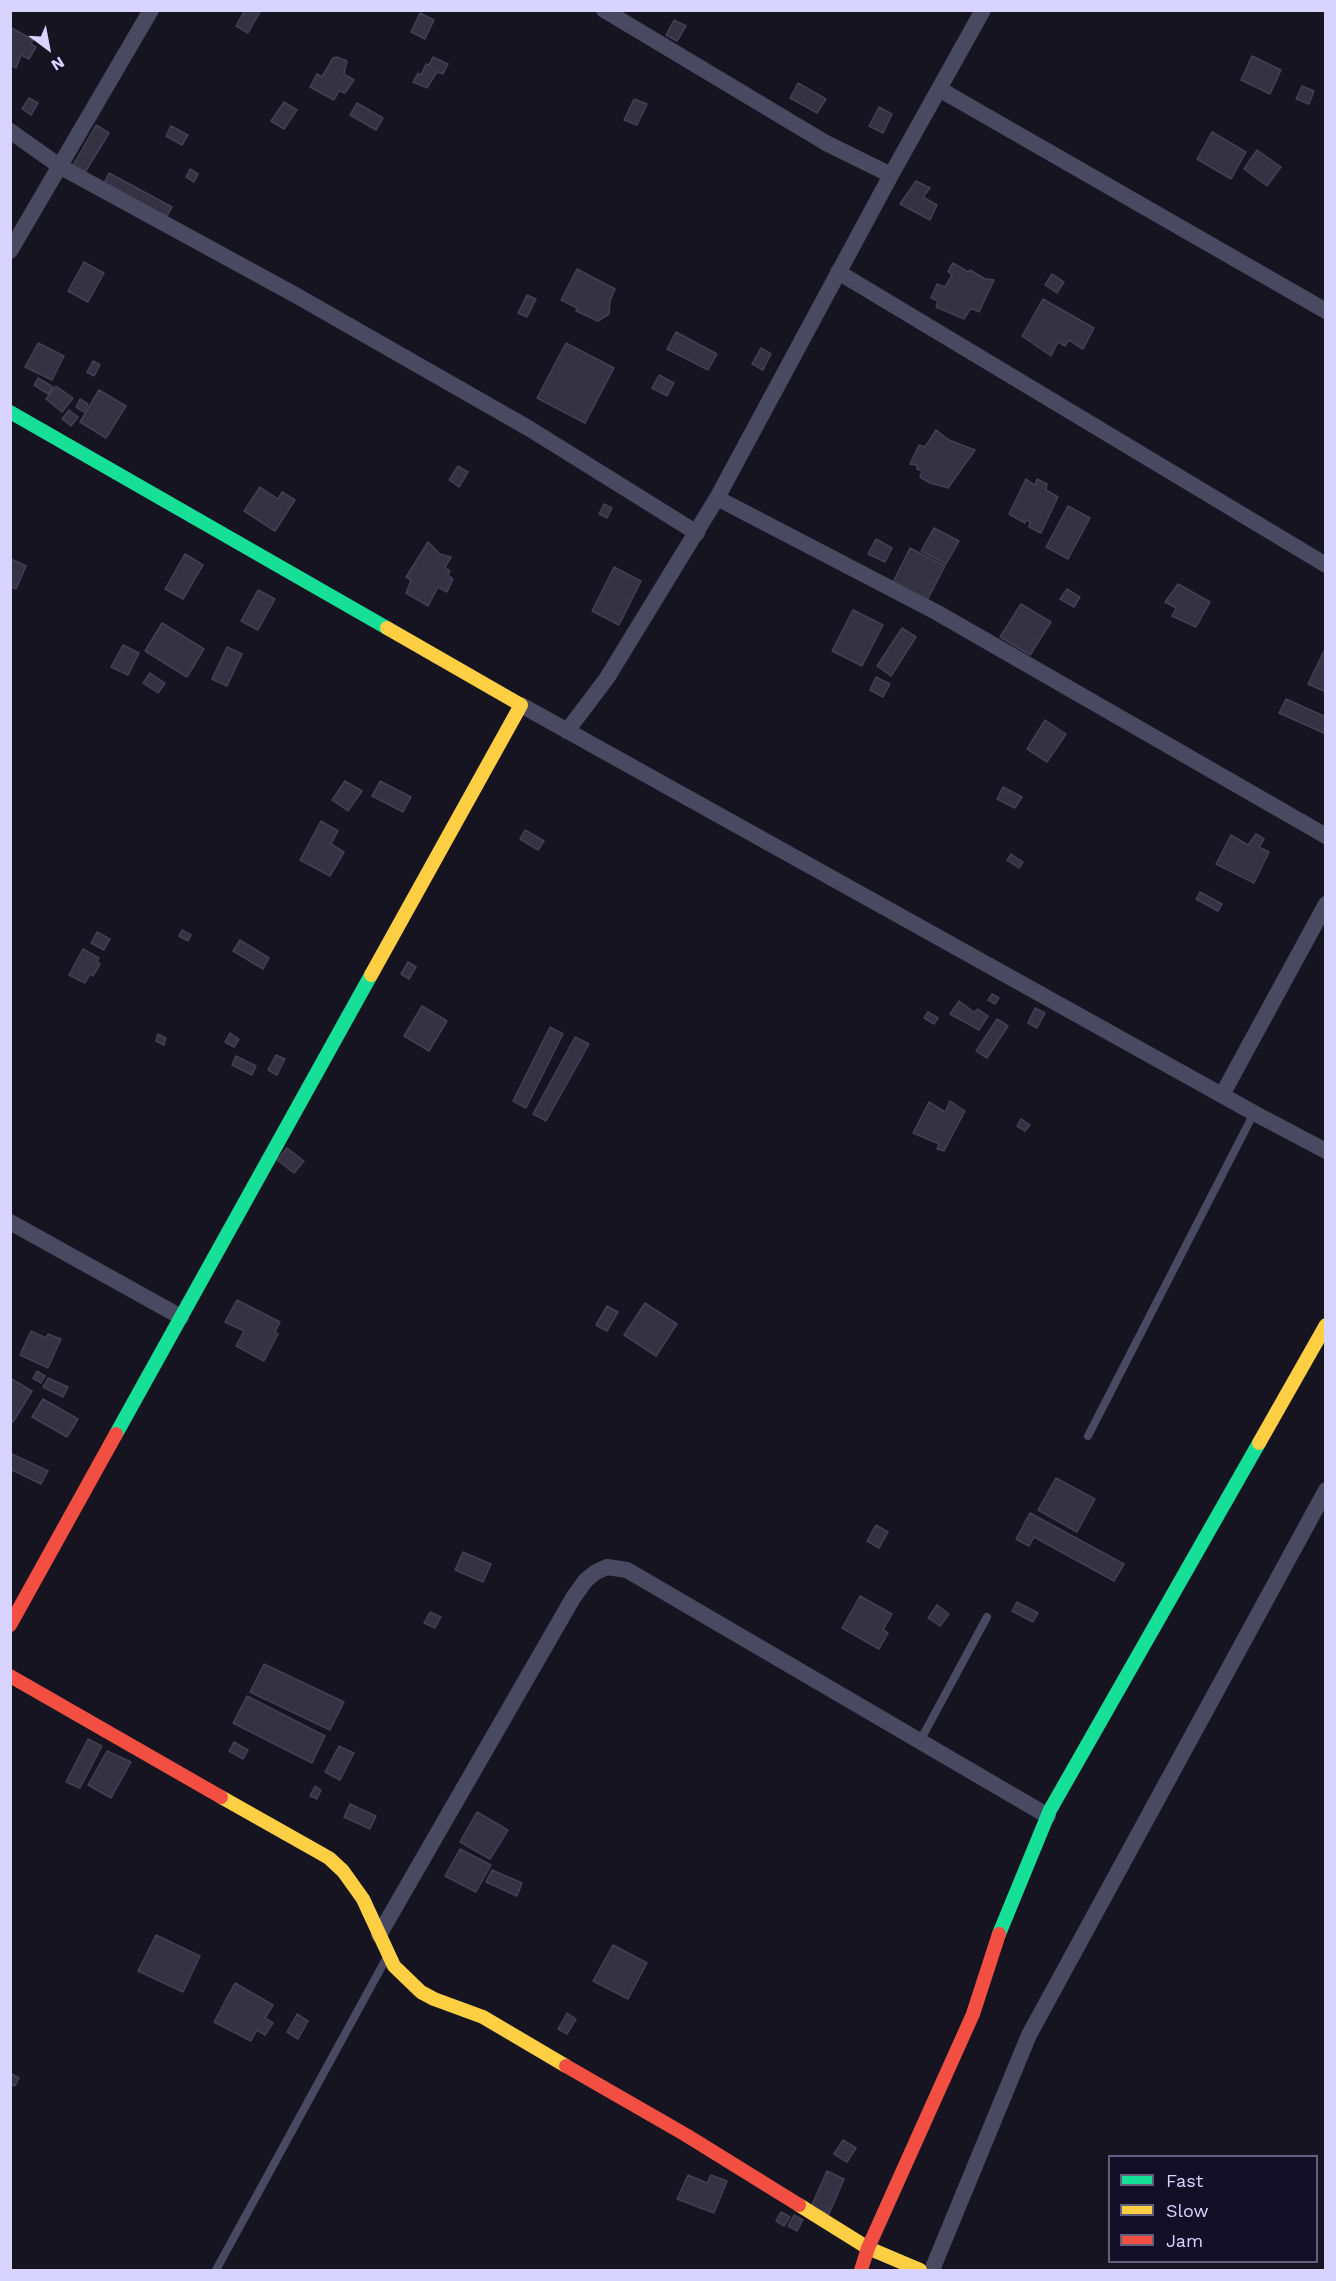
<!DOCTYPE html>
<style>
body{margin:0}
#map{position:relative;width:1336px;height:2281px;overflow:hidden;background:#161421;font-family:"Work Sans",sans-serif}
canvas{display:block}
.frame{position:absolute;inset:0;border:12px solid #d9d4ff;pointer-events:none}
.legend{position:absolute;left:1108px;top:2155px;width:210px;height:108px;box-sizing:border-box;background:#130f26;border:2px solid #625e7d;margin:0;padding:8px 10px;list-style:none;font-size:18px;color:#d9d4ff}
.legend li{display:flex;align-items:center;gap:12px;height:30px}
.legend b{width:30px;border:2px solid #625e7d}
.north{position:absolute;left:18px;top:18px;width:60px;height:60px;-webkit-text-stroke:4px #130f26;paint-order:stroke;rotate:148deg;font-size:16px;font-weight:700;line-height:24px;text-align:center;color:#d9d4ff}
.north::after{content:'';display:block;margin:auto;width:21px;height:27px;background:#d9d4ff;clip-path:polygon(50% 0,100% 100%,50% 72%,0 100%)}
</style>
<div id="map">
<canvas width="1336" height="2281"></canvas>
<div class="frame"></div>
<ul class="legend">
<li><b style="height:8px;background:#16e098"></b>Fast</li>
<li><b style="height:8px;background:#ffcf43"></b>Slow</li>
<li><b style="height:8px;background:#f24e42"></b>Jam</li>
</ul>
<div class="north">N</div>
</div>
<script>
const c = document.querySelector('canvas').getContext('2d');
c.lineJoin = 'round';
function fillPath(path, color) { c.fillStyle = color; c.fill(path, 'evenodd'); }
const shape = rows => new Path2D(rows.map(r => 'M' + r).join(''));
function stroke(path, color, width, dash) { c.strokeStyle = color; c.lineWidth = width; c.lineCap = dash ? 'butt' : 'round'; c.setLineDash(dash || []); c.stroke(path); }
const building = shape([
 [245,10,261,10,248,33,236,26,245,10],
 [420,13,434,20,425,39,411,32,420,13],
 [674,20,686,26,677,41,666,35,674,20],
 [10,27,33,40,31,44,36,47,29,59,21,55,16,68,10,65,10,27],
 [1252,56,1281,70,1270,94,1241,80,1252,56],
 [337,57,347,61,344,74,354,80,345,93,339,91,334,100,310,87,317,74,322,77,333,58,337,57],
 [433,57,448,64,443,74,437,72,427,88,413,82,418,73,421,75,426,64,429,65,433,57],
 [798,83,826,99,817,113,790,98,798,83],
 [1302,86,1314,91,1309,104,1296,99,1302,86],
 [29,98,38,103,31,115,22,109,29,98],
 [634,99,647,104,637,125,624,120,634,99],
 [284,102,297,110,284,129,271,121,284,102],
 [357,103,383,118,376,130,350,115,357,103],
 [879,107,892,114,883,133,869,126,879,107],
 [96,125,109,133,84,174,72,167,96,125],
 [171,126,188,135,182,145,166,136,171,126],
 [1212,132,1246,152,1231,179,1197,159,1212,132],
 [1257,150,1281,167,1267,186,1244,169,1257,150],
 [190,169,198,174,194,182,186,177,190,169],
 [109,173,172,207,165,220,102,187,109,173],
 [916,181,930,188,923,197,937,205,930,220,900,204,916,181],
 [84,262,104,273,88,302,68,291,84,262],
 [953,263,968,272,970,270,985,279,994,280,979,312,971,308,964,319,936,307,938,301,931,298,937,284,945,287,952,275,948,271,953,263],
 [577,269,615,289,610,301,609,314,598,321,576,311,577,308,561,300,577,269],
 [1052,274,1064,282,1057,293,1045,285,1052,274],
 [527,295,536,299,527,317,518,313,527,295],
 [1043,299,1094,328,1083,349,1069,340,1065,346,1058,342,1051,356,1022,336,1043,299],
 [676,332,717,354,708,370,667,349,676,332],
 [38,343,64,356,52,380,25,367,38,343],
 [566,343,614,368,585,423,537,398,566,343],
 [761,348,771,354,763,370,752,364,761,348],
 [93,361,100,365,94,376,87,372,93,361],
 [659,375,674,383,667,396,652,388,659,375],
 [38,378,53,387,48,394,34,385,38,378],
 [56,386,73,398,62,412,46,399,56,386],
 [99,390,126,406,106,438,80,422,99,390],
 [80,399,88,404,84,412,76,407,80,399],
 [69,410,78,417,71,426,62,419,69,410],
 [936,430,949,440,975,450,948,488,930,483,920,477,922,471,917,469,917,465,910,464,919,445,925,447,936,430],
 [458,466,468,472,459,487,449,480,458,466],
 [1026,479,1035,485,1037,479,1047,484,1046,490,1058,497,1041,533,1029,527,1030,522,1026,520,1025,523,1009,514,1026,479],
 [260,487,278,499,282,492,295,500,275,531,244,511,260,487],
 [604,504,612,508,607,518,599,514,604,504],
 [1068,506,1090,518,1068,559,1046,547,1068,506],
 [934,528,959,541,946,564,921,551,934,528],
 [876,539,892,548,885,562,868,554,876,539],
 [428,542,440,554,451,557,445,567,450,571,448,575,453,579,447,592,438,587,428,606,406,593,411,580,406,577,428,542],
 [910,548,945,566,925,604,891,586,910,548],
 [185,554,203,565,183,599,165,589,185,554],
 [11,559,26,566,16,589,10,586,11,559],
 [614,567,641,581,619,625,592,611,614,567],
 [1178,584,1210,602,1196,627,1172,616,1176,608,1165,602,1178,584],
 [1067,589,1080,597,1074,607,1060,599,1067,589],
 [258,590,275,599,258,630,241,621,258,590],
 [1021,604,1051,622,1030,655,1000,637,1021,604],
 [853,610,883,625,862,666,832,651,853,610],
 [162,623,204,649,187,677,145,651,162,623],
 [902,628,916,637,891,676,877,666,902,628],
 [123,645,139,653,128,675,111,667,123,645],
 [227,647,242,654,227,686,212,679,227,647],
 [1326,647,1326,692,1308,684,1326,647],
 [150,673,165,683,158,693,143,683,150,673],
 [876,677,890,684,883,697,870,690,876,677],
 [1286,699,1326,717,1326,734,1279,713,1286,699],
 [1045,720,1066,734,1047,762,1027,749,1045,720],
 [345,781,362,791,348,811,332,800,345,781],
 [380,781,411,797,403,812,372,796,380,781],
 [1003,787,1022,797,1015,808,997,799,1003,787],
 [321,821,338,831,331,844,344,852,330,876,300,860,321,821],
 [525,830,544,841,538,850,520,839,525,830],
 [1256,834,1264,839,1259,847,1269,852,1254,883,1216,864,1231,835,1248,845,1256,834],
 [1011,854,1023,862,1019,868,1007,860,1011,854],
 [1200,892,1222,904,1218,911,1196,899,1200,892],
 [182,930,191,935,188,941,179,936,182,930],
 [97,932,110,939,104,950,91,943,97,932],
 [240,940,269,958,263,969,233,951,240,940],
 [83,949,99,958,97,962,100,964,93,976,90,974,85,983,69,975,83,949],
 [408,962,416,967,409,979,401,974,408,962],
 [992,994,999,998,995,1004,988,1000,992,994],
 [959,1001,974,1012,978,1009,988,1016,979,1030,950,1014,959,1001],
 [422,1006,447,1021,429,1051,404,1036,422,1006],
 [1035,1008,1045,1013,1037,1028,1028,1023,1035,1008],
 [928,1012,938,1018,934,1024,924,1018,928,1012],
 [997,1019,1008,1026,987,1058,976,1051,997,1019],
 [550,1027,563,1034,526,1108,513,1101,550,1027],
 [230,1033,239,1039,234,1047,225,1042,230,1033],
 [158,1034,166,1038,164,1045,156,1041,158,1034],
 [575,1037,589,1044,546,1121,533,1114,575,1037],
 [276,1055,285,1059,277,1075,268,1070,276,1055],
 [236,1056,256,1066,252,1075,232,1065,236,1056],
 [950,1101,965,1111,944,1151,937,1149,939,1144,913,1133,929,1102,945,1112,950,1101],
 [1021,1119,1030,1125,1025,1131,1017,1126,1021,1119],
 [287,1148,304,1161,294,1173,277,1160,287,1148],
 [237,1300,280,1322,275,1332,278,1334,264,1361,236,1346,244,1331,225,1322,237,1300],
 [645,1303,677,1324,656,1356,624,1335,645,1303],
 [607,1306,618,1312,607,1331,596,1325,607,1306],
 [31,1331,46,1338,48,1334,61,1339,48,1368,20,1355,31,1331],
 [37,1371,45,1376,41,1383,33,1378,37,1371],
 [10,1378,32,1391,13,1422,10,1421,10,1378],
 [48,1378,68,1387,63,1397,43,1387,48,1378],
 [43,1399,78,1419,67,1437,32,1417,43,1399],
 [10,1453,48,1471,41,1484,10,1469,10,1453],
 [1056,1478,1095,1499,1077,1532,1038,1510,1056,1478],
 [1030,1513,1124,1564,1114,1581,1034,1537,1029,1546,1016,1539,1030,1513],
 [876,1525,888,1532,879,1548,867,1541,876,1525],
 [463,1552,491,1564,483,1582,455,1570,463,1552],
 [860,1596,892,1614,883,1630,888,1633,879,1649,842,1628,860,1596],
 [1017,1602,1038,1613,1033,1622,1012,1611,1017,1602],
 [937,1605,949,1614,940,1626,928,1618,937,1605],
 [430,1612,441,1617,435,1628,424,1623,430,1612],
 [264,1664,344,1702,330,1730,250,1692,264,1664],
 [247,1696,325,1736,312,1763,233,1723,247,1696],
 [88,1739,102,1746,80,1788,66,1782,88,1739],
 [234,1742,248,1750,243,1759,229,1751,234,1742],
 [339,1746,354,1753,340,1780,325,1772,339,1746],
 [107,1751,131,1762,111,1798,88,1785,107,1751],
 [315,1786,321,1790,317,1799,310,1796,315,1786],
 [350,1804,376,1816,370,1829,344,1817,350,1804],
 [477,1812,508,1830,490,1859,460,1842,477,1812],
 [460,1849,491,1865,476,1892,445,1876,460,1849],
 [492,1870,522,1883,517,1896,486,1882,492,1870],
 [156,1935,200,1956,183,1992,138,1971,156,1935],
 [613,1945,647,1963,628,1999,593,1981,613,1945],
 [235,1983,273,2005,265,2018,273,2023,265,2035,257,2030,251,2041,214,2022,235,1983],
 [567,2013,576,2019,567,2034,558,2029,567,2013],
 [297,2014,308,2021,298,2039,287,2032,297,2014],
 [10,2073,19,2078,15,2086,10,2084,10,2073],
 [843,2140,856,2148,847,2162,834,2154,843,2140],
 [827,2171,844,2179,829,2214,811,2207,827,2171],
 [688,2175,707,2183,711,2175,727,2181,714,2213,677,2199,688,2175],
 [781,2212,790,2217,784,2226,776,2221,781,2212],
 [794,2215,803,2220,797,2231,788,2226,794,2215]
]);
fillPath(building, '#343243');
stroke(building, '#433f54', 1.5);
stroke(shape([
 [1088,1436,1254,1113],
 [920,1741,987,1617],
 [216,2270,387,1957]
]), '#4a4962', 8);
stroke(shape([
 [604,10,826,143,891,175],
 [939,89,1326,311],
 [10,131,61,167,299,297,530,429,697,533],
 [10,251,151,10],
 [838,272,1326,565],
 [717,498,936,612,1326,836],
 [521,705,1254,1113,1326,1151],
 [567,731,607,678,717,498,891,175,983,10],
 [1222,1095,1326,904],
 [10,1222,181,1317],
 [379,1935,573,1598,586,1580,596,1572,607,1567,627,1570,1048,1816],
 [932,2270,1029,2035,1326,1490]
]), '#4a4962', 16);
stroke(shape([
 [10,412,387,628],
 [116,1434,371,975],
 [999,1934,1050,1810,1259,1443]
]), '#16e098', 14);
stroke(shape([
 [371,975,521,705,387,628],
 [1259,1443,1326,1325],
 [221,1797,329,1858,343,1871,363,1899,394,1966,421,1992,434,1999,483,2017,566,2066],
 [799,2205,868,2248,920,2270]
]), '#ffcf43', 14);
stroke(shape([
 [10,1625,116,1434],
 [10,1676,221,1797],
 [566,2066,686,2135,799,2205],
 [861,2270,868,2248,973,2014,999,1934]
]), '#f24e42', 14);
</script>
